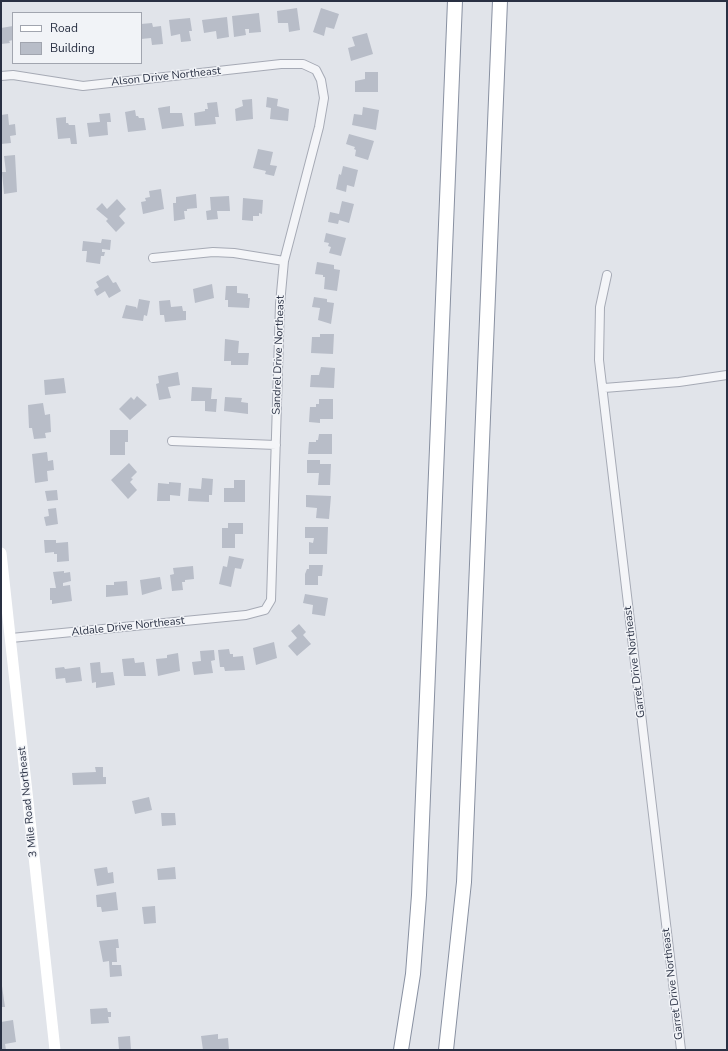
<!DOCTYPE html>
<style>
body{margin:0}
#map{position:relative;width:728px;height:1051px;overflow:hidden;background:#e1e4ea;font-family:"Nunito Sans",sans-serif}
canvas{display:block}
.frame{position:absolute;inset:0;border:2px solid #293043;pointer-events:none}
.legend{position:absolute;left:12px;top:12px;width:130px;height:52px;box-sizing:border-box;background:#f1f3f7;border:1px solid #a1a5af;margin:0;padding:5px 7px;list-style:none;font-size:12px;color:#293043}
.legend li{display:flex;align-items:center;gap:8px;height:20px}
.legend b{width:20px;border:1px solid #a1a5af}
</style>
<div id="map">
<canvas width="728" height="1051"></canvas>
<div class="frame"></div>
<ul class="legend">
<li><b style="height:5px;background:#fff"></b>Road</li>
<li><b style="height:11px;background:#b8bdc8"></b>Building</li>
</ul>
</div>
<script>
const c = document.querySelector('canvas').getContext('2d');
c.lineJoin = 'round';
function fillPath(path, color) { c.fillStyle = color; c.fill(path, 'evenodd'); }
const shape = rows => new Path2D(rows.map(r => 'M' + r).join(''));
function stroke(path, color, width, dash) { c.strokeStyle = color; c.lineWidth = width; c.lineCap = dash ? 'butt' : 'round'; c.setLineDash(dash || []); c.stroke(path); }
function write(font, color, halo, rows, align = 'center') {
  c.font = font + ' "Nunito Sans",sans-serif'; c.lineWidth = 3; c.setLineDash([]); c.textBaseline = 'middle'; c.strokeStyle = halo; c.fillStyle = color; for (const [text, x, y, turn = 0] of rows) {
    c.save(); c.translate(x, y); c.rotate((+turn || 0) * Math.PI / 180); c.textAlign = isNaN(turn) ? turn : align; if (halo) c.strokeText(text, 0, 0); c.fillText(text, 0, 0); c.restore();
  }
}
fillPath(shape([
 [297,8,300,30,289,32,288,23,278,23,277,11],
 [321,8,339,14,334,29,326,27,324,36,313,32],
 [259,13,261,32,249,33,249,29,245,29,246,35,234,37,232,16],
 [227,17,229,37,217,39,216,31,204,33,202,20],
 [190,18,192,31,189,31,191,41,181,42,180,34,171,36,169,20],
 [152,23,153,27,161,26,163,44,152,45,151,38,141,39,141,24],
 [13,26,13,40,9,41,10,43,1,44,1,28],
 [367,33,373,54,351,61,348,48,355,46,352,37],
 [365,72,378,72,378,92,355,92,355,81,365,79],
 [267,97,278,99,277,106,289,109,288,121,270,119,271,108,266,107],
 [252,99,253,119,236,121,235,109,243,106,242,100],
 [217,102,219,117,215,117,216,124,195,126,194,113,205,111,205,109,208,109,207,103],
 [170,106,170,113,182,113,184,126,162,129,158,108],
 [363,107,379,110,376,130,352,125,354,114,362,115],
 [135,110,136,116,138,116,139,118,144,118,146,130,128,132,125,112],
 [110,113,111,122,107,122,108,135,89,137,87,123,100,122,99,114],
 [8,114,9,125,15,124,16,135,10,136,11,143,1,144,1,115],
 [66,117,66,123,68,123,69,125,75,125,77,144,71,144,70,138,58,139,56,118],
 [349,134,374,141,368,160,355,156,356,150,354,149,355,147,346,144],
 [258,149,273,152,270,165,277,166,274,176,265,174,266,171,253,168],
 [15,155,17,192,4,194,2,172,6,172,4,156],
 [343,166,358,170,354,187,347,185,346,192,336,189,339,174,341,175],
 [161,189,164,209,143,214,141,202,146,201,145,198,150,197,149,191],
 [196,194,197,208,187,209,187,211,184,211,185,219,174,221,173,203,176,203,176,197],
 [229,196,230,211,217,211,218,219,207,220,206,211,211,210,210,197],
 [243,198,263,200,262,214,259,213,259,216,253,216,253,221,242,220],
 [117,199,126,209,119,216,125,223,116,232,106,221,108,219,96,209,102,203,107,209],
 [342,201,354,204,349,223,339,220,338,224,328,222,330,212,339,214],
 [326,233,346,238,341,256,329,253,331,247,328,246,329,243,324,242],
 [102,239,111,240,110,250,102,249,102,252,105,252,104,256,101,256,100,264,86,262,87,251,82,251,83,241,101,243],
 [317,262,334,265,334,269,340,270,337,291,324,289,325,277,323,277,323,275,315,274],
 [108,275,113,283,116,282,121,291,109,298,105,291,97,296,94,290,99,287,96,282],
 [212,284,214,298,195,303,193,289],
 [226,286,237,286,237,293,248,294,248,298,250,298,249,308,228,307,228,300,225,300],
 [314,297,327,299,327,302,334,303,331,324,318,320,320,308,312,307],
 [139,299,150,301,147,316,144,315,143,321,122,318,126,305,136,307,137,309],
 [170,300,171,307,182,306,183,311,186,311,186,320,165,322,164,315,160,315,159,301],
 [320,334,334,334,333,354,311,353,312,337,320,337],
 [225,339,239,341,238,353,249,353,248,365,231,365,231,361,224,361],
 [321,367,335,368,334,388,310,387,311,375,319,375],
 [178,372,180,385,168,387,171,398,159,400,156,384,159,383,158,376],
 [64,378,66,393,45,395,44,380],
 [192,387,212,388,211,399,217,399,216,412,205,411,205,401,191,401],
 [137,396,147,405,130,420,119,409,131,397,134,400],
 [225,397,242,398,241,402,248,403,248,414,224,411],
 [319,399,333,399,333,419,320,419,320,423,309,422,310,407,316,407,316,404,319,404],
 [43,403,45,415,50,414,51,432,45,433,46,438,34,439,32,428,29,428,28,405],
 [110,430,128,430,128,442,125,442,125,455,110,455],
 [319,434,332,434,332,454,308,454,309,442,316,442,316,440,318,440],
 [47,452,48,461,53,460,54,470,47,471,48,481,35,483,32,454],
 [307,460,320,460,320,464,331,464,330,485,318,485,319,473,307,473],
 [129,463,137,472,131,478,133,479,130,482,137,490,128,499,111,480],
 [202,478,213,479,212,495,209,495,209,502,188,501,189,488,201,489],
 [234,480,245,480,245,502,224,502,224,488,234,488],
 [169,482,181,483,180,496,170,495,170,501,157,501,158,483,169,484],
 [57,490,58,500,47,501,45,491],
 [306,495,331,496,329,519,316,518,317,508,306,507],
 [56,508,58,524,46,526,44,517,49,516,48,509],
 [228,523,243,523,243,534,235,534,235,548,222,548,222,528,228,528],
 [305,527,328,527,327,554,309,554,309,542,313,543,314,538,305,538],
 [44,540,56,540,56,543,68,542,69,561,57,562,57,554,54,554,54,552,45,553],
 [229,556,244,559,241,569,235,568,231,587,219,584,223,566,227,567],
 [309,565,323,565,322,576,318,576,318,585,305,585,305,574,307,569,309,569],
 [193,566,194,579,185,580,185,582,182,582,183,590,172,591,170,575,174,574,173,568],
 [64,571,64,573,70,572,71,581,63,583,63,586,70,585,72,601,52,604,52,600,50,600,50,588,56,588,53,572],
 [160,577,162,589,142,595,140,580],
 [127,581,128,595,106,597,106,585,114,585,114,582],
 [305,594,328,598,325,616,312,614,313,605,303,603],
 [299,624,306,632,303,635,311,644,297,656,288,646,297,638,291,631],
 [274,642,277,658,256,665,253,648],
 [229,649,230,654,233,654,233,657,243,656,245,670,225,671,224,667,220,667,218,650],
 [214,650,215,660,211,661,213,673,194,675,192,662,201,661,200,651],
 [178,653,180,671,158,676,156,659,167,658,167,655],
 [134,658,135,663,144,662,146,676,124,676,122,659],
 [100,662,101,673,113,672,115,685,96,688,96,682,92,683,90,663],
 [64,667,65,669,80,667,82,681,66,683,65,678,56,679,55,668],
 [95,767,103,767,103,777,106,777,106,784,73,785,72,773,96,772],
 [149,797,152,810,135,814,132,801],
 [161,813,175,813,176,825,162,826],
 [107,867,108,873,113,872,114,883,97,886,94,869],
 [175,867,176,879,158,880,157,869],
 [116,892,118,910,102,912,101,907,97,907,96,895],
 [155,906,156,923,144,924,142,907],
 [118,939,119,948,116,948,117,962,112,962,112,965,121,965,122,976,110,977,109,961,103,962,99,941],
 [1,979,5,1007,1,1007],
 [107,1008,108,1012,111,1012,111,1017,108,1017,109,1023,91,1024,90,1009],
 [13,1020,16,1042,5,1044,6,1050,1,1050,1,1022],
 [218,1034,218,1039,228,1038,229,1050,203,1050,201,1036],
 [130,1036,131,1050,119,1050,118,1037]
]), '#b8bdc8');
const street = shape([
 [1,76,13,75,83,86,281,64,303,64,316,70,321,80,324,98,319,127,284,261,280,304,271,600,265,610,246,615,11,638],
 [153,258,213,252,234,253,284,261],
 [607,275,600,307,599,360,681,1050],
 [604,388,679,382,727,375],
 [172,441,276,445]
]);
const highway = shape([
 [401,1050,413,974,419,895,455,1],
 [446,1050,464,882,500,1]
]);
stroke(street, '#a6aab5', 10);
stroke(highway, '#8890a1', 16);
stroke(street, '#f4f5f8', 8);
stroke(shape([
 [1,553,55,1050]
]), '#fff', 11);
stroke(highway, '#fff', 14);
write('11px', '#293043', '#f1f3f7', [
 ["Alson Drive Northeast",166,77,-6],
 ["Sandrel Drive Northeast",279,355,-88],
 ["Aldale Drive Northeast",128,627,-6],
 ["Garret Drive Northeast",635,662,-97],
 ["3 Mile Road Northeast",28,802,-96],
 ["Garret Drive Northeast",673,984,-97]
]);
</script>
